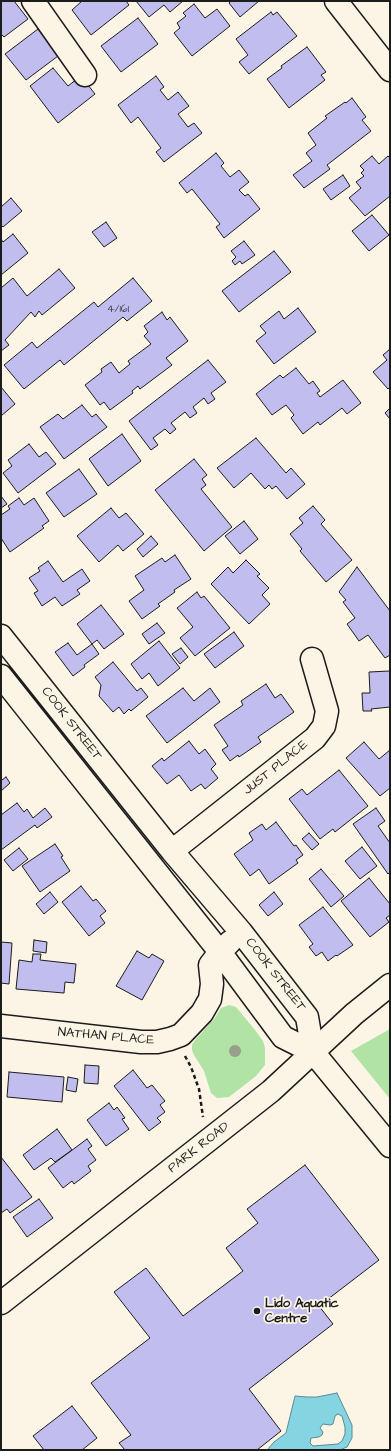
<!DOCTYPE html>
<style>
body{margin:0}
#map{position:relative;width:391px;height:1451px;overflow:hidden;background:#fcf5e5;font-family:"Architects Daughter",sans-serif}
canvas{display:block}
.frame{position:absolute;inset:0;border:2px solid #1c1c1c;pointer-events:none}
</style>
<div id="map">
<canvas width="391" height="1451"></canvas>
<div class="frame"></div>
</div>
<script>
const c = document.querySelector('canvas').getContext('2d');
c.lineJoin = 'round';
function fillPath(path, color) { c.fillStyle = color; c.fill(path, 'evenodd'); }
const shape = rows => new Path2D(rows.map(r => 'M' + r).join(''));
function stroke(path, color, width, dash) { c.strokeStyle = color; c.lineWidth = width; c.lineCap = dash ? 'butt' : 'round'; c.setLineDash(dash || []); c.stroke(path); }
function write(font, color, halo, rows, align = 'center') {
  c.font = font + ' "Architects Daughter",sans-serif'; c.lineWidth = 3.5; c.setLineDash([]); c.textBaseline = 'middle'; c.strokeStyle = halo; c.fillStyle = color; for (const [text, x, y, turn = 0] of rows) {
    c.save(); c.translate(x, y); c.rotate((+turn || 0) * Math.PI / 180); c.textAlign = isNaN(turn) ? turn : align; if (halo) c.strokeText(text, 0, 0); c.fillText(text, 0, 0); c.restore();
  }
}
fillPath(shape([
 [229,1005,236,1007,255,1030,263,1041,265,1048,265,1065,256,1076,229,1097,217,1098,211,1093,204,1071,194,1055,192,1050,192,1045,195,1040,215,1018,221,1008],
 [390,1029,390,1099,351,1051]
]), '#b0e3a4');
const water = shape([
 [337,1393,352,1425,352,1438,347,1447,340,1450,267,1450,274,1442,286,1433,295,1396,307,1397,317,1397,337,1393],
 [338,1414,342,1416,345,1427,345,1434,342,1441,338,1444,313,1446,310,1443,311,1438,319,1437,322,1435,323,1432,320,1428,323,1424,330,1425,333,1424,335,1416,338,1414]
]);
fillPath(water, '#85d4e1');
stroke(water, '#5b8a92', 1);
const building = shape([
 [1,1,14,1,28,19,4,37,1,34,1,1],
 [82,1,126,1,129,5,91,35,72,10,82,1],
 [136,1,183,1,170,12,164,5,149,17,136,1],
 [231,1,259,1,240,17,229,3,231,1],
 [194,4,205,18,217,9,230,26,192,56,174,33,180,28,177,23,186,16,183,13,194,4],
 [271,12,273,15,277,12,297,36,249,74,239,62,248,55,236,39,271,12],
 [138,18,158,44,121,72,101,46,138,18],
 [38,29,58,56,26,80,5,54,38,29],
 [307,47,326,72,321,75,325,80,289,108,267,79,282,68,281,66,307,47],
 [53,68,68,86,81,76,95,94,58,123,30,86,53,68],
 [156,76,164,87,160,90,168,100,178,92,189,106,178,114,188,127,194,123,202,133,164,162,156,152,161,148,138,117,131,123,118,105,156,76],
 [352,98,366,117,362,120,371,131,327,165,330,169,304,188,293,175,312,161,306,153,316,145,308,133,327,118,325,116,345,102,346,103,352,98],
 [216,153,224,163,221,166,230,177,239,170,249,182,239,190,245,196,248,194,260,209,224,238,216,227,220,224,192,189,187,193,179,183,216,153],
 [372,156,379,164,388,156,390,158,390,196,365,216,349,198,361,188,356,182,364,176,361,173,364,170,360,166,372,156],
 [343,175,350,186,331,200,323,189,343,175],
 [11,198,22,211,3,227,1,225,1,207,11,198],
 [372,215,389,235,369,251,352,231,372,215],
 [106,222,117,238,104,247,92,232,106,222],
 [13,234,28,253,1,275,1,239,3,242,13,234],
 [244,241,255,255,242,264,240,261,235,265,232,261,236,257,231,251,244,241],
 [274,251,291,272,239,312,222,291,274,251],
 [59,269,75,288,42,315,39,311,35,317,31,312,5,340,9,345,1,351,1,288,13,278,27,296,59,269],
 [133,278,152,301,127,321,123,317,64,365,60,360,24,389,4,365,32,342,37,348,94,302,98,307,133,278],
 [298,308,316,332,274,364,256,341,266,333,260,326,279,311,284,319,298,308],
 [162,312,167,320,170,317,188,341,166,358,172,365,140,389,138,386,132,391,133,393,110,410,104,402,100,405,85,385,102,372,101,369,111,362,119,373,130,364,128,361,151,344,144,336,148,332,144,326,162,312],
 [390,349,390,387,388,389,373,372,387,360,383,355,390,349],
 [208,360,226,382,211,393,215,399,208,404,204,398,193,407,197,413,190,418,185,412,171,423,176,429,170,434,165,429,153,438,158,445,151,450,129,421,208,360],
 [296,368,309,384,313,381,320,391,317,393,320,397,343,380,361,403,347,414,342,408,320,425,318,422,303,434,291,418,294,415,286,405,272,415,256,394,280,375,283,378,296,368],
 [1,387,15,404,1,416,1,387],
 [82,405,92,417,96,414,107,427,64,459,40,427,58,414,63,419,82,405],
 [390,408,390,419,385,413,390,408],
 [122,434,141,461,108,486,89,459,122,434],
 [256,438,286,473,291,468,305,484,287,499,276,486,272,489,269,485,265,489,251,473,234,488,217,468,256,438],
 [29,444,39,457,46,452,56,464,18,493,3,473,12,466,8,460,29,444],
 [194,459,207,475,202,479,206,485,201,489,232,527,204,551,155,490,194,459],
 [79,469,97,494,64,517,46,493,79,469],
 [1,496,7,504,1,508,1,496],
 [19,498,24,505,34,498,49,521,42,526,44,528,10,552,1,538,1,515,10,509,8,506,19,498],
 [313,506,325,520,321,524,352,560,326,582,300,551,302,549,290,534,303,523,299,518,313,506],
 [111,508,119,518,126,513,144,534,123,551,118,545,99,562,77,536,111,508],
 [244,521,258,539,240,554,225,536,244,521],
 [151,536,158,544,143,557,137,549,151,536],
 [175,555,191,579,174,590,175,592,158,604,160,606,142,619,129,601,144,590,135,576,162,558,165,562,175,555],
 [246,560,260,574,257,576,269,588,262,595,270,604,249,624,211,584,228,567,233,573,246,560],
 [48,561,63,582,82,569,90,581,77,590,80,594,62,606,55,597,42,606,34,593,38,591,29,578,40,571,38,568,48,561],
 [357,567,390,611,390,655,385,658,368,635,359,641,347,624,355,618,343,602,346,600,339,592,357,567],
 [197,592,201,598,204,596,230,628,195,656,180,638,193,627,177,608,197,592],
 [101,605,124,634,104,649,97,640,92,644,77,624,101,605],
 [157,623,165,633,149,644,142,634,157,623],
 [234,632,244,646,215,668,204,654,234,632],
 [159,641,180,668,158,686,149,673,142,679,131,664,159,641],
 [68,643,77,655,92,644,99,654,84,665,85,667,73,676,55,652,68,643],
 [181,648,188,657,180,664,172,654,181,648],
 [113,662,137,691,141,688,148,697,131,711,129,709,124,714,119,707,113,712,99,696,101,685,95,677,113,662],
 [390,671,390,707,371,709,372,711,363,711,362,693,370,693,369,672,390,671],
 [266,684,275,698,281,694,294,712,258,737,261,742,239,757,238,755,230,761,222,750,228,746,214,725,243,705,241,701,266,684],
 [183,688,194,701,210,688,220,702,167,743,146,716,183,688],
 [189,741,199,754,205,749,216,764,211,769,218,778,205,789,201,784,191,791,179,775,167,784,152,766,162,758,164,761,189,741],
 [364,742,379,759,390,750,390,788,380,796,346,758,364,742],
 [339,770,368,806,335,832,333,829,320,839,289,799,302,789,307,795,339,770],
 [6,777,10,783,1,791,1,778,2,780,6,777],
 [17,803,24,812,27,809,33,818,45,808,52,817,37,828,35,825,1,850,1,815,17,803],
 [376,808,385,821,378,826,390,843,390,872,388,874,353,824,376,808],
 [276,822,294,846,296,845,303,855,296,860,298,863,269,884,259,869,250,876,234,854,253,840,249,833,262,824,266,830,276,822],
 [309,833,319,844,312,850,302,839,309,833],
 [55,844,63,856,61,857,70,871,40,892,22,866,55,844],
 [362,847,377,866,360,879,345,861,362,847],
 [19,848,28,859,13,871,4,860,19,848],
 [321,869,344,896,331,907,309,879,321,869],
 [369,878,390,904,390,915,386,918,389,922,370,937,341,901,369,878],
 [81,886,93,901,96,899,106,911,100,916,105,923,89,936,62,902,81,886],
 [50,892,58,902,44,914,36,904,50,892],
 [274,892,283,904,268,916,259,905,274,892],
 [323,907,353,945,337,956,336,955,328,961,322,952,316,956,309,947,313,944,299,925,323,907],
 [34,940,47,942,46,953,33,951,34,940],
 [1,942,12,943,9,984,1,983,1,942],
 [137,951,149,958,152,954,164,961,142,1000,116,986,137,951],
 [33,954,41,954,40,960,76,964,74,983,65,982,64,993,16,989,19,960,32,962,33,954],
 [85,1065,99,1066,98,1084,84,1083,85,1065],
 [133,1070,147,1088,152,1085,165,1101,160,1105,165,1112,157,1118,161,1122,149,1131,114,1086,133,1070],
 [9,1072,64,1077,62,1102,7,1097,9,1072],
 [68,1077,78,1079,76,1092,66,1090,68,1077],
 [109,1103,114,1110,117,1107,125,1118,122,1119,129,1129,106,1146,87,1120,109,1103],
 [57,1129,72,1150,55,1162,51,1158,34,1170,23,1155,57,1129],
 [87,1139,92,1146,88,1149,96,1160,88,1166,91,1171,74,1184,72,1181,63,1188,48,1168,87,1139],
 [1,1157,32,1197,10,1213,7,1209,1,1213,1,1157],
 [305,1165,379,1260,319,1306,333,1324,249,1389,281,1431,257,1450,125,1450,119,1443,131,1435,91,1383,150,1338,114,1292,146,1268,183,1316,243,1271,226,1248,258,1223,247,1209,305,1165],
 [39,1199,53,1218,27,1237,13,1217,39,1199],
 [72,1406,97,1438,82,1450,44,1450,33,1436,72,1406]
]);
fillPath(building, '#c1bdef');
stroke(building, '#1c1c1c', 1);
const minor = shape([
 [33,1,85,75],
 [336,1,390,70],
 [1,636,172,851,241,932,307,1017,313,1052],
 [1,676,220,952,283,1037,313,1052,390,1146],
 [172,851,315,738,324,726,327,711,312,659],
 [1,1026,141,1042,157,1042,170,1039,181,1035,202,1013,210,999,212,984,210,965,220,952,230,942]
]);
const major = shape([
 [1,1303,271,1091,354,1014,390,985]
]);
stroke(minor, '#1c1c1c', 25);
stroke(major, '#1c1c1c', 25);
stroke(shape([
 [185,1056,191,1067,199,1089,203,1117]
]), '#1c1c1c', 2.5, [4, 3]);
stroke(minor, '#fcf5e5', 22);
stroke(major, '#fcf5e5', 22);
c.fillStyle = '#999f8d';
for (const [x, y] of [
 [235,1051]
]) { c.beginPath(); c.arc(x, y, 6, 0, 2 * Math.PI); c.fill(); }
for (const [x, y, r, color] of [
 [257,1311,4,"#1c1c1c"]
]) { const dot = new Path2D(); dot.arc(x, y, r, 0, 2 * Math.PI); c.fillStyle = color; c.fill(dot); stroke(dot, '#fcf5e5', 1.5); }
write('11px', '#454451', null, [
 ["4/161",118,310]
]);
write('13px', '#1c1c1c', '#fcf5e5', [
 ["COOK STREET",71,724,52],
 ["JUST PLACE",276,768,-39],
 ["COOK STREET",275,975,52],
 ["NATHAN PLACE",106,1037,5],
 ["PARK ROAD",199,1148,-38]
]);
write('bold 13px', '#1c1c1c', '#fcf5e5', [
 ["Lido Aquatic",265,1304],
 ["Centre",265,1319]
], 'left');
</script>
